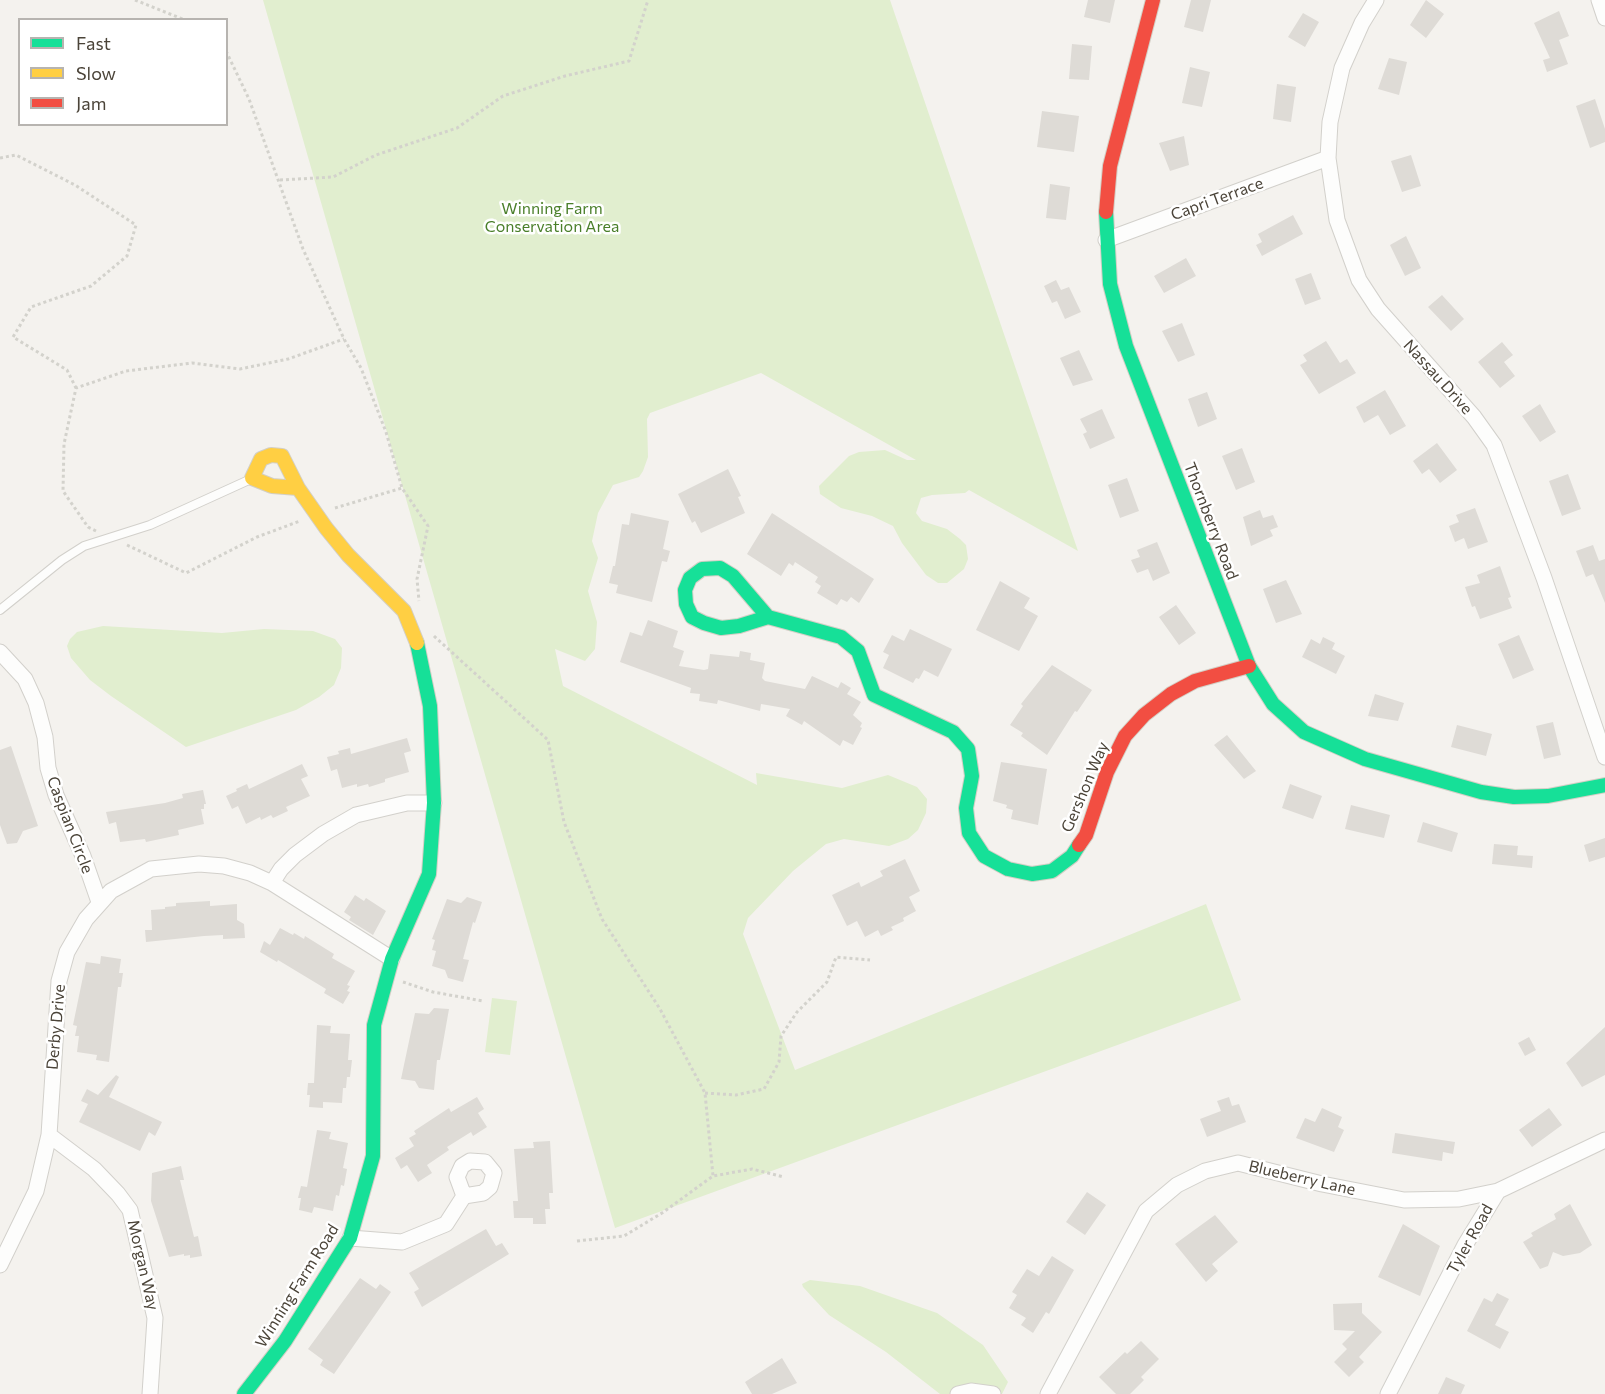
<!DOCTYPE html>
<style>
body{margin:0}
#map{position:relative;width:1605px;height:1394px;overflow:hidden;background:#f4f2ee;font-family:Commissioner,sans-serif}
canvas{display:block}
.legend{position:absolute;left:18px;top:18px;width:210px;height:108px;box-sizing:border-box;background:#fff;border:2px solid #b7b4b0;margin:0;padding:8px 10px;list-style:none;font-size:18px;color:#4b4439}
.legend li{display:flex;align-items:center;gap:12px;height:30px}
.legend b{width:30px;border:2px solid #b7b4b0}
</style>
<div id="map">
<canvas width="1605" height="1394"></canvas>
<ul class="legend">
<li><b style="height:8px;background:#16e098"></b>Fast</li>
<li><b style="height:8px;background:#ffcf43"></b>Slow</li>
<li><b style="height:8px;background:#f24e42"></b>Jam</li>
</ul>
</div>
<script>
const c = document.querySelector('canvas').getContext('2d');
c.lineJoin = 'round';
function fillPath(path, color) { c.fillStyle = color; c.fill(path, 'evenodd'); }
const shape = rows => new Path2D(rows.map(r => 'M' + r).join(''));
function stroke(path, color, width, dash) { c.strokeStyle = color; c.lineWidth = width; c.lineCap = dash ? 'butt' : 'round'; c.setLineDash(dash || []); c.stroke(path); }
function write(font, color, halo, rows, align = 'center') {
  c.font = font + ' Commissioner,sans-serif'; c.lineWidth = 5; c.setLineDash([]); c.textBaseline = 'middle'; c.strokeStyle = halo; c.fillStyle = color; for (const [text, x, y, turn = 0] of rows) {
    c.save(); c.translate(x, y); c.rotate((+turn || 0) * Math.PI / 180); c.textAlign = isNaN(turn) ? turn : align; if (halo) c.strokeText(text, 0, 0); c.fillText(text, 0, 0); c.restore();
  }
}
fillPath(shape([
 [263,0,890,0,1078,551,969,490,965,493,932,495,921,498,916,513,922,521,947,529,960,539,966,545,968,559,964,569,947,583,938,583,926,575,902,543,893,526,872,516,841,508,820,494,819,486,849,456,859,452,885,450,907,460,916,460,761,373,650,413,647,419,648,457,643,471,639,477,613,485,598,513,592,541,598,558,588,591,597,622,595,649,585,661,555,649,563,686,757,785,756,773,842,788,888,775,917,787,927,799,926,813,918,830,908,839,889,846,844,839,826,844,793,871,748,918,743,934,795,1070,1206,904,1241,1000,615,1228],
 [103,626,222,633,264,629,313,631,335,639,342,648,341,668,334,685,319,697,296,710,186,747,111,696,90,680,71,658,67,646,70,639,77,632],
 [492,998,517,1001,510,1055,485,1052],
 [810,1280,860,1286,937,1313,983,1345,1008,1382,1002,1394,940,1394,886,1352,829,1315,803,1287,802,1284]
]), '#e1eecf');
fillPath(shape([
 [1088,0,1115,0,1110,23,1084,17],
 [1191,0,1211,0,1203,32,1184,27],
 [1426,0,1444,14,1426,38,1410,25],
 [1559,11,1569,36,1559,40,1568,64,1547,72,1543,60,1550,58,1534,23],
 [1303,13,1319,22,1305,47,1288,37],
 [1072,44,1092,46,1089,80,1069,79],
 [1389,58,1407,62,1399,95,1378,89],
 [1190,67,1210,72,1202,107,1182,103],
 [1277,84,1296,87,1291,122,1273,119],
 [1595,99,1605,129,1605,142,1590,148,1576,106],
 [1042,111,1079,116,1074,152,1037,147],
 [1184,136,1189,165,1170,171,1159,143],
 [1411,155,1421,186,1402,192,1391,161],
 [1050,184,1070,187,1066,220,1046,218],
 [1293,215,1303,234,1262,256,1256,245,1262,242,1258,234],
 [1406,236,1421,268,1405,276,1390,245],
 [1186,258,1196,276,1164,293,1154,276],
 [1311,273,1321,299,1305,305,1295,279],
 [1056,280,1061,290,1069,287,1081,312,1065,319,1057,301,1052,303,1044,286],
 [1442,295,1464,319,1451,331,1428,307],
 [1182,323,1195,355,1178,362,1162,331],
 [1326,341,1340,363,1347,359,1356,373,1319,394,1300,365,1307,361,1303,355],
 [1502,342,1513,355,1504,362,1515,376,1500,388,1478,362],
 [1079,350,1093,380,1073,386,1060,358],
 [1385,390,1406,426,1390,435,1378,415,1364,423,1356,407],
 [1207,392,1217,419,1198,427,1188,399],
 [1540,404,1556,432,1540,442,1522,416],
 [1102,409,1115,438,1090,449,1083,434,1087,432,1080,419],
 [1437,443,1457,470,1440,483,1429,469,1422,474,1413,461],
 [1242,448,1255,482,1236,490,1222,456],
 [728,469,741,496,738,497,745,513,701,533,695,521,692,523,678,494],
 [1568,474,1581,509,1562,516,1549,481],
 [1127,478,1139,511,1120,518,1108,485],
 [1475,508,1488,542,1468,549,1464,538,1455,542,1449,526,1459,522,1456,515],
 [1260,510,1263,518,1273,515,1278,527,1270,530,1273,536,1251,546,1243,517],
 [631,513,669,521,663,549,670,551,667,562,662,561,652,602,616,593,618,585,609,583,613,566,615,566,622,524,629,525],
 [772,513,874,579,859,603,851,597,847,602,841,599,837,605,817,593,821,586,815,582,818,577,795,562,793,566,789,563,781,576,747,554],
 [1157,542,1170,573,1153,581,1148,569,1137,573,1131,560,1140,557,1137,550],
 [1593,545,1599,561,1605,559,1605,603,1593,574,1586,577,1576,551],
 [1500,566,1511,597,1508,598,1512,608,1480,619,1475,606,1472,607,1465,587,1480,583,1477,575],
 [1286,580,1302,614,1276,623,1263,589],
 [1000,581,1030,598,1024,608,1038,616,1019,651,976,630],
 [1176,605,1196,633,1179,645,1159,617],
 [648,620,678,631,673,647,684,651,679,666,704,670,708,669,710,654,739,657,740,651,751,653,750,660,765,663,762,678,765,681,805,689,812,676,838,688,841,682,851,688,847,694,861,702,853,715,862,723,860,727,862,728,853,745,843,740,840,746,804,721,802,725,786,716,790,709,761,704,760,711,718,700,717,704,699,701,700,694,690,693,691,688,620,662,630,632,642,636],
 [910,629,952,649,938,677,924,670,919,679,916,678,913,683,883,668,889,655,883,652,892,635,904,641],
 [1519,635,1534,670,1513,679,1498,644],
 [1323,637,1335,643,1332,649,1345,656,1336,674,1302,657,1311,639,1320,644],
 [1052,665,1092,690,1077,712,1075,711,1047,755,1021,736,1023,733,1010,725,1023,706,1021,704],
 [1375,694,1404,703,1398,721,1368,716],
 [1553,722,1561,755,1544,759,1536,726],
 [1457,725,1492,734,1486,756,1451,747],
 [1227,735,1256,771,1244,779,1214,745],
 [407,738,411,751,404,753,409,772,385,779,385,782,369,787,368,784,357,787,357,784,342,788,337,769,331,771,327,757,339,754,338,751,350,748,351,754],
 [11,746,38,826,23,831,17,843,7,844,0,825,0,750],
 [1001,762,1047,769,1038,825,1011,819,1013,810,1006,808,1007,805,993,801],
 [302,764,308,776,301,779,310,796,286,807,288,811,273,818,271,815,261,820,260,817,246,824,238,806,232,809,226,796,237,791,236,789,247,784,249,789],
 [1290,784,1322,796,1313,819,1282,808],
 [203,790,206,804,204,804,204,809,201,809,204,824,178,830,179,835,146,842,145,839,120,842,116,822,109,824,106,812,165,803,183,798,182,794],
 [1351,805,1390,815,1384,838,1345,829],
 [1423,822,1458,833,1452,852,1417,842],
 [1605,838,1605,857,1589,862,1584,845],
 [1494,844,1518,846,1517,855,1533,856,1532,868,1492,864],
 [905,859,920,891,909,897,916,911,903,918,904,921,891,927,893,930,881,936,878,930,865,937,857,921,847,926,832,895,859,882,861,887,883,876,880,871],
 [355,895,364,901,366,898,386,911,373,935,349,920,351,917,344,912],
 [467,897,482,902,475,923,473,922,463,959,469,960,463,982,448,978,445,970,432,966,436,951,432,950,435,940,432,939,447,899,461,903],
 [210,901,210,906,237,904,237,920,244,924,245,938,223,939,223,935,204,936,146,942,145,930,152,930,151,910,165,909,165,907,176,906,176,903],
 [280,928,293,935,294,933,304,939,305,936,334,954,332,958,355,971,347,985,350,986,347,991,350,992,343,1004,324,993,326,989,278,960,277,962,260,952,264,941,270,945],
 [101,956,121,959,119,973,123,973,121,987,118,987,109,1062,96,1060,97,1055,77,1052,79,1036,75,1036,77,1026,73,1025,86,962,100,964],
 [434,1008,449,1009,440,1060,437,1060,434,1090,419,1088,415,1081,401,1079,415,1013,429,1014],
 [317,1025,331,1026,330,1033,350,1034,348,1060,352,1060,350,1077,347,1077,346,1088,343,1088,342,1103,323,1102,323,1108,309,1107,310,1095,307,1095,308,1083,314,1083],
 [1605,1027,1605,1075,1582,1087,1566,1063],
 [1529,1037,1536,1050,1525,1056,1518,1043],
 [116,1075,119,1077,109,1097,162,1122,155,1136,149,1132,140,1151,79,1122,88,1104,81,1101,87,1089,98,1095],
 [477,1097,484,1109,478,1113,487,1127,473,1136,471,1132,447,1147,449,1150,427,1165,432,1173,418,1182,407,1165,401,1169,395,1158,414,1146,409,1138,416,1134,414,1131,449,1108,451,1112],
 [1229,1097,1232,1106,1239,1104,1246,1122,1207,1137,1200,1119,1221,1111,1217,1101],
 [1322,1108,1342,1117,1338,1127,1344,1130,1334,1152,1296,1138,1305,1118,1315,1122],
 [1549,1108,1562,1125,1532,1147,1519,1130],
 [317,1130,331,1132,329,1139,348,1143,343,1168,347,1169,344,1186,341,1185,339,1196,336,1195,333,1211,314,1207,312,1213,299,1210,301,1198,298,1198,301,1186,307,1187],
 [1395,1133,1455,1142,1453,1154,1443,1152,1442,1161,1392,1153],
 [550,1141,553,1193,549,1193,550,1209,545,1209,546,1224,533,1224,533,1218,514,1218,513,1201,518,1201,514,1149,534,1148,533,1142],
 [181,1166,184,1180,180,1180,194,1237,198,1236,202,1256,190,1258,190,1255,184,1256,184,1254,169,1257,151,1201,152,1173],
 [1087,1192,1106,1205,1085,1235,1066,1222],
 [1570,1204,1592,1245,1580,1253,1563,1256,1553,1252,1548,1266,1540,1269,1523,1242,1533,1236,1531,1233,1556,1219,1554,1214],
 [1215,1215,1238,1242,1212,1264,1218,1271,1206,1282,1175,1244],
 [1403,1224,1440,1246,1420,1296,1378,1277],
 [486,1229,496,1246,502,1243,509,1254,422,1307,414,1292,419,1289,409,1273],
 [1052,1256,1074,1270,1049,1314,1046,1312,1033,1333,1021,1325,1026,1318,1009,1308,1017,1295,1012,1292,1027,1269,1039,1276],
 [360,1278,376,1289,380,1284,391,1292,334,1374,320,1365,323,1360,308,1349],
 [1497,1293,1509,1299,1495,1325,1509,1332,1500,1349,1467,1331,1484,1298,1492,1302],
 [1362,1303,1362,1313,1382,1332,1359,1357,1364,1362,1349,1377,1334,1362,1347,1349,1342,1344,1355,1331,1334,1330,1333,1304],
 [1141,1341,1159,1359,1141,1377,1144,1380,1130,1394,1116,1394,1099,1377,1125,1352,1127,1354],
 [782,1358,797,1383,772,1394,752,1394,745,1382],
 [1446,1377,1465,1385,1461,1394,1438,1394]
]), '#dedbd6');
const lane = shape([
 [0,610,62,560,84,546,150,525,251,479]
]);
const street = shape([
 [1376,0,1362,23,1342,68,1330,122,1328,158,1337,220,1359,280,1378,309,1474,417,1494,445,1544,578,1605,757],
 [1599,0,1605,18],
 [1106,240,1328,158],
 [0,652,25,679,36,703,45,737,48,768,56,795,83,856,99,902],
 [272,883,281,869,295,855,323,834,356,815,407,803,434,803],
 [49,1135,94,1169,118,1194,130,1210,155,1318,150,1394],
 [350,1238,402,1242,446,1224,464,1196,457,1177,462,1166,470,1161,485,1162,494,1173,490,1187,483,1193,464,1196],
 [0,1265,36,1191,49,1135,59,981,67,952,86,919,111,891,151,869,199,864,224,866,250,873,272,883,392,959],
 [958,1394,971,1391,993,1394],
 [1048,1394,1146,1211,1177,1185,1205,1171,1238,1163,1322,1184,1404,1200,1459,1199,1498,1191],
 [1388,1394,1465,1245,1498,1191,1605,1140]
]);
const fast = shape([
 [1106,212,1110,284,1126,346,1249,666,1273,704,1304,732,1365,759,1481,792,1514,797,1548,796,1605,785],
 [768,617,739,626,721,628,704,623,692,617,686,604,685,590,690,578,702,569,720,568,733,576,768,617,841,637,858,651,874,695,953,732,968,749,972,776,966,808,969,833,984,856,1008,869,1032,874,1052,871,1072,856,1079,845],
 [244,1394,285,1341,350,1238,373,1156,374,1025,392,959,429,874,434,803,430,706,417,643]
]);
const slow = shape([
 [298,488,272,486,252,478,261,459,271,455,282,456,298,488,326,528,348,555,404,611,417,643]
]);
const jam = shape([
 [1106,212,1110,166,1153,0],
 [1079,845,1086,835,1107,772,1125,736,1144,715,1171,694,1195,681,1249,666]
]);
stroke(lane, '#d2d0cb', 10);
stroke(street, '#d2d0cb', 17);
stroke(fast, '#d3cfc5', 16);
stroke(slow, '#d3cfc5', 16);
stroke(jam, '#d3cfc5', 16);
stroke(shape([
 [135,0,185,20],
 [226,51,249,99,303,249,344,339,361,368,386,432,402,488,428,526,417,579,419,601],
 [0,158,16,155,75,185,136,225,127,256,91,286,31,307,13,337,67,370,76,388],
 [280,180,333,177,376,155,457,128,503,96,565,76,629,61,648,0],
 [335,508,402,488],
 [96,531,88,527,63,491,64,444,76,388,126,371,192,363,240,369,288,359,344,339],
 [127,545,186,573,257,537,300,521],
 [434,636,548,740,564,822,602,919,660,1009,705,1093,713,1176],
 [403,982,433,992,483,1001],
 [705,1093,736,1095,764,1089,779,1062,781,1036,797,1012,827,982,836,957,870,960],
 [577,1241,624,1236,662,1213,713,1176,752,1169,784,1177]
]), '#d3d2cc', 3, [3, 3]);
stroke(lane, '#fdfdfc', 8);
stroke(street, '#fdfdfc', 15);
stroke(fast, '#16e098', 14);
stroke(slow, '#ffcf43', 14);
stroke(jam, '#f24e42', 14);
write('16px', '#4b4439', '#fff', [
 ["Capri Terrace",1217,199,-20],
 ["Nassau Drive",1438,377,48],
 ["Thornberry Road",1211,521,69],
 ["Gershon Way",1085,787,-67],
 ["Caspian Circle",70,825,69],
 ["Derby Drive",56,1027,-85],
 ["Blueberry Lane",1302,1178,13],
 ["Tyler Road",1470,1239,-61],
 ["Morgan Way",143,1265,77],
 ["Winning Farm Road",297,1286,-58]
]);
write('16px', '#4a7f2a', '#fff', [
 ["Winning Farm",552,209],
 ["Conservation Area",552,227]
]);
</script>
